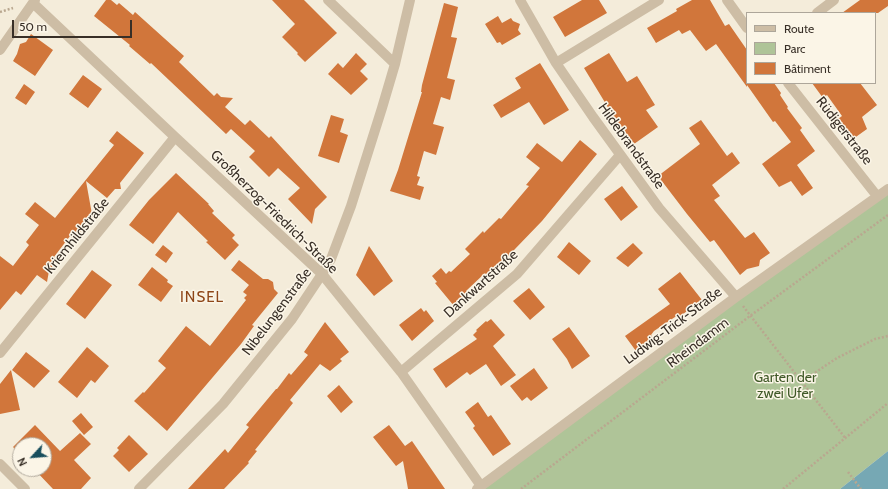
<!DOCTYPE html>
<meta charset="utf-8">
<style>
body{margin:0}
#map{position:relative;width:888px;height:489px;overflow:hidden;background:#f4ecda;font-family:Cabin,sans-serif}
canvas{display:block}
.legend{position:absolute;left:746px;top:12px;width:130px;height:72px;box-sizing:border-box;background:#fbf5e7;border:1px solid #ada69a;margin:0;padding:5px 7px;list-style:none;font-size:12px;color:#382f27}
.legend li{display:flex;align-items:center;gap:8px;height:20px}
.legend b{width:20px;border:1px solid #ada69a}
.north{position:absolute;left:12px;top:437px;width:40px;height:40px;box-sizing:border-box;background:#fbf5e7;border:1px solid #ada69a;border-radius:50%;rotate:244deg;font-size:11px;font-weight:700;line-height:16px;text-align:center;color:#382f27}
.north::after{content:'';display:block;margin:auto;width:14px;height:18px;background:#184e5d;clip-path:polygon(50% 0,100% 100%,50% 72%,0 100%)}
.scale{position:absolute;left:12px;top:20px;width:120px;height:18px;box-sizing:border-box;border:2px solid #382f27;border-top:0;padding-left:5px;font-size:12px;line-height:14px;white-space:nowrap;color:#382f27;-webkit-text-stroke:3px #fbf5e7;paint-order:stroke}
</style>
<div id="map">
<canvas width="888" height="489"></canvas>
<ul class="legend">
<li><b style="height:5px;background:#cdbda5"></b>Route</li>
<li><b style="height:11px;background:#afc498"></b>Parc</li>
<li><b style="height:11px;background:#d1763b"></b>Bâtiment</li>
</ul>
<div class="north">N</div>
<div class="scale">50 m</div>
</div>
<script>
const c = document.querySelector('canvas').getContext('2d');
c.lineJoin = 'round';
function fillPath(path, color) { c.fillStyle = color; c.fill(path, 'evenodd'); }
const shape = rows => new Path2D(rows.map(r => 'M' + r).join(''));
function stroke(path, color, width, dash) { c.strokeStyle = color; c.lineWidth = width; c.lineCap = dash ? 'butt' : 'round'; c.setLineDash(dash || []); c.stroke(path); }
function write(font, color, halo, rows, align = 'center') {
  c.font = font + ' Cabin,sans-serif'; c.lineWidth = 3; c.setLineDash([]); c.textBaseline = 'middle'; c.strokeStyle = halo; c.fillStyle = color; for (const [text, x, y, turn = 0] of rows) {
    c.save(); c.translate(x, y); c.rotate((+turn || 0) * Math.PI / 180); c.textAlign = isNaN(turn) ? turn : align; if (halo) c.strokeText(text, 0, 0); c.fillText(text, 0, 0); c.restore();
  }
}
fillPath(shape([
 [888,184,888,451,840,489,481,489]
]), '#afc498');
fillPath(shape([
 [888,451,888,489,840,489]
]), '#76a8b4');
fillPath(shape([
 [106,0,111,0,117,5,119,3,133,15,135,12,184,56,179,62,214,96,217,93,221,97,233,98,225,107,245,125,250,120,269,138,271,136,327,197,315,209,312,224,288,199,300,188,278,168,269,177,249,157,255,151,231,129,226,134,151,63,150,64,129,46,130,45,94,16],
 [272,0,304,0,337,33,305,62,297,54,298,53,282,37,295,24],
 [582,0,599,0,607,13,565,37,553,17],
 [692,0,710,0,725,26,729,24,747,50,747,83,774,83,781,93,780,95,788,107,787,108,802,128,800,130,815,151,797,165,813,188,802,196,791,181,779,187,762,164,791,142,775,121,773,122,747,85,747,87,716,44,706,51,690,30,682,34,679,30,656,43,647,28,677,11,676,9],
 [860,0,888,0,888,6,878,13,842,13],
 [444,3,458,7,451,37,457,38,447,78,455,80,450,100,441,97,433,124,444,127,436,155,424,151,417,176,420,177,417,185,424,187,420,200,390,191,398,170,422,92,421,92,422,85],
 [498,16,502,23,511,18,513,21,520,24,518,30,521,34,502,45,500,42,497,43,485,24],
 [31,34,53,50,35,76,13,61,17,54,20,44,26,42],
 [356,53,367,64,360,71,368,79,351,95,328,74,338,63,343,68],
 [609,53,627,82,637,76,655,105,646,110,658,127,634,144,612,114,584,68],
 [540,63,569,110,544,125,529,102,501,118,493,105,521,88,515,78],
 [83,75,102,89,88,108,69,94],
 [812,83,860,83,877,105,862,117,867,129,853,139,838,119,842,116,827,95,823,98],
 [24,84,35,92,26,105,15,98],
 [331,115,344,119,340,132,348,135,339,163,318,156],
 [701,120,727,156,732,152,740,163,712,185,720,196,714,200,745,238,754,232,770,253,760,260,759,266,747,269,740,275,714,240,710,242,687,214,658,176,700,144,689,128],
 [117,131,144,153,120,183,121,189,115,189,107,198,86,181,93,220,88,222,74,240,70,236,54,257,57,260,49,271,47,282,37,275,21,295,16,291,0,310,0,256,13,266,29,245,26,242,39,225,25,214,35,202,55,218,114,145,109,141],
 [580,140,597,154,542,221,488,277,485,273,466,291,469,293,454,306,435,283,437,282,432,276,441,268,446,274,449,271,451,272,470,254,465,249,483,231,484,233,499,218,501,219,529,186,526,185,540,168,526,157,537,143,562,162],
 [176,173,209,204,208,204,214,211,212,213,235,235,232,238,239,245,225,260,206,242,208,241,178,212,153,244,129,225,149,200],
 [622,186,638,207,621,221,604,199],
 [569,242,591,261,579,275,557,257],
 [633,243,643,253,628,267,616,258],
 [163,245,173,253,166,263,155,255],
 [369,246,393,281,374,296,356,275],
 [239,260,263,279,268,279,273,282,274,289,278,293,252,325,254,326,241,344,167,431,134,401,143,392,144,393,166,368,158,361,186,326,210,346,246,300,244,298,247,295,243,292,249,285,231,270],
 [152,267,168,280,167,282,173,286,161,302,138,285],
 [92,270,112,285,85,319,66,304],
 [680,272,702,300,679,317,678,315,654,331,651,335,653,338,636,351,625,336,670,304,658,289],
 [529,288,545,307,530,320,513,301],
 [421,308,424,312,426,310,434,321,412,341,399,325],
 [491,319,505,335,493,346,516,375,501,386,486,364,470,375,467,372,446,388,433,369,477,339,473,335,477,331,476,330,486,321,487,322],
 [325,322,349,352,340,359,342,361,330,371,320,364,290,400,293,403,255,450,257,451,248,462,249,463,224,489,188,489,225,449,228,453,249,427,246,425,276,389,277,389,289,373,291,375,308,355,304,352],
 [569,327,590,356,572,369,567,359,552,339],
 [87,347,109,366,95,383,91,380,77,398,58,382],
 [26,352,50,371,34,388,12,370],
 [534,368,548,388,531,401,527,397,522,401,510,386],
 [11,370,20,410,0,414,0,384],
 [339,385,353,402,341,413,327,396],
 [478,402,488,417,491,415,511,444,493,456,473,428,475,426,465,412],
 [81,413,93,427,84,435,72,421],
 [35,425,60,451,80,433,91,444,74,460,91,478,81,489,53,489,34,469,44,469,44,445,20,445,20,454,13,447],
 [389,425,405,446,412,441,445,489,408,489,403,461,396,466,373,437],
 [129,435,148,454,129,472,113,456,119,450,117,448]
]), '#d1763b');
stroke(shape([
 [0,12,13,8],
 [743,306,846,439],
 [802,382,813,374,837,358,875,339,888,336],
 [848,472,861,489],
 [521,489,750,316,888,215],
 [783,489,888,403]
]), '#b9a78f', 2.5, [2, 2]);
stroke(shape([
 [328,0,395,64],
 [520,0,556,63,593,117,659,208,736,297],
 [727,0,747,28],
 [33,3,175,137,322,274,401,372,481,486],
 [817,13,834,0],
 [0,50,35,0],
 [556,63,659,0],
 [788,83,877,196],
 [0,353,175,137],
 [401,372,517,274,620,155],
 [0,464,25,489],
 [139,489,223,404,292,319,322,274,331,259,351,206,382,108,395,64,410,0],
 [477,489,736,297,888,189]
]), '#cdbda5', 10);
write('14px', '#382f27', '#fbf5e7', [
 ["Rüdigerstraße",844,131,52],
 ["Hildebrandstraße",631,146,54],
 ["Großherzog-Friedrich-Straße",274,212,44],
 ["Kriemhildstraße",77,236,-51],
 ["Dankwartstraße",481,284,-42],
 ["Nibelungenstraße",277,312,-53],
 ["Ludwig-Trick-Straße",673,326,-37],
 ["Rheindamm",698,343,-37]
]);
write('14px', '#405928', '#fbf5e7', [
 ["Garten der",785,378],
 ["zwei Ufer",785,394]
]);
c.letterSpacing = '1px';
write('15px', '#8e4618', '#fbf5e7', [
 ["INSEL",202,298]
]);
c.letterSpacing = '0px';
</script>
